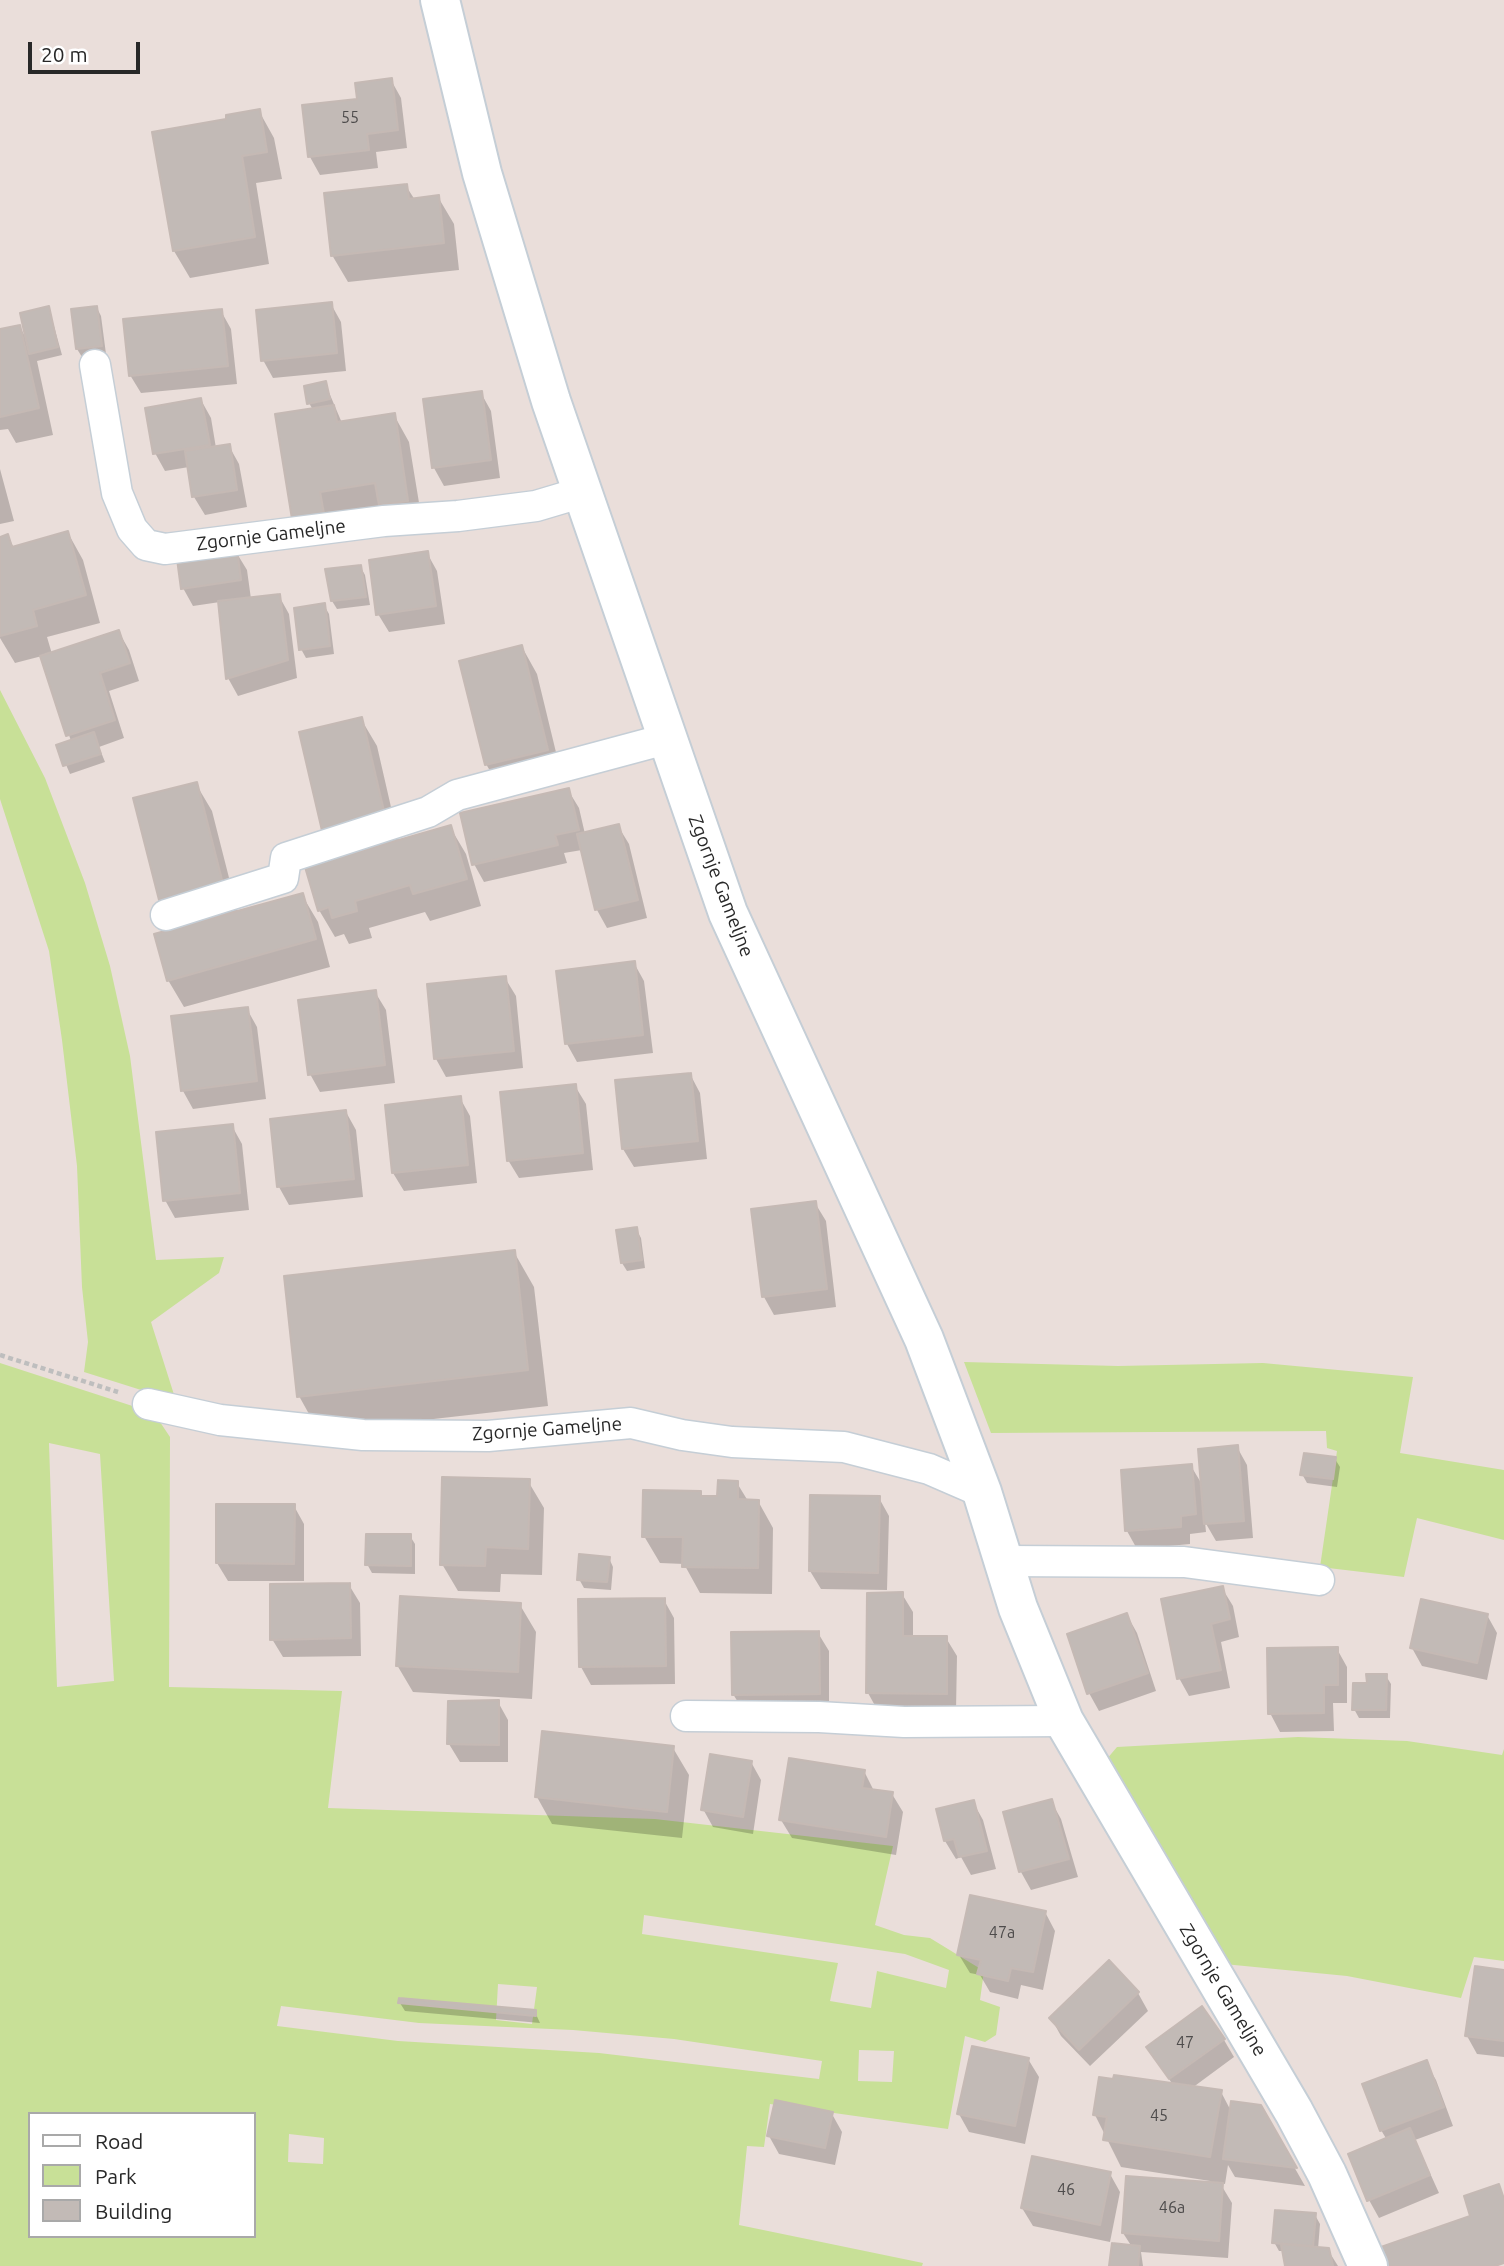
<!DOCTYPE html>
<html>
<head>
<meta charset="utf-8">
<style>
	body { margin:0 }
	#map { position:relative; width:1504px; height:2266px; overflow:hidden; background:#eadeda; font-family:Ubuntu,sans-serif }
	canvas { display:block }
	.legend { position:absolute; left:28px; top:2112px; width:228px; height:126px; box-sizing:border-box; background:#fff; border:2px solid #a9a9a9; margin:0; padding:9px 12px; list-style:none; font-size:21px; color:#282828 }
	.legend li { display:flex; align-items:center; gap:14px; height:35px }
	.legend b { width:35px; border:2px solid #a9a9a9 }
	.scale { position:absolute; left:28px; top:42px; width:112px; height:32px; box-sizing:border-box; border:4px solid #282828; border-top:0; padding-left:9px; font-size:21px; line-height:24px; white-space:nowrap; color:#282828; -webkit-text-stroke:5px #fff; paint-order:stroke }
</style>
</head>
<body>
<div id="map">
<canvas width="1504" height="2266"></canvas>
<ul class="legend">
<li><b style="height:9px;background:#fff"></b>Road</li>
<li><b style="height:19px;background:#c8e097"></b>Park</li>
<li><b style="height:19px;background:#c2bab6"></b>Building</li>
</ul>
<div class="scale">20 m</div>
</div>
<script>
const ctx = document.querySelector('canvas').getContext('2d');
ctx.lineJoin = 'round';
function fillPath(path, color) { ctx.fillStyle = color; ctx.fill(path, 'evenodd'); }
const poly = rows => new Path2D(rows.map(r => 'M' + r).join(''));
function trace(path, color, width, dash) { ctx.strokeStyle = color; ctx.lineWidth = width; ctx.lineCap = dash ? 'butt' : 'round'; ctx.setLineDash(dash || []); ctx.stroke(path); }
function drawText(font, color, halo, rows, align = 'center') {
  ctx.font = font + ' Ubuntu,sans-serif'; ctx.lineWidth = 6; ctx.setLineDash([]); ctx.textBaseline = 'middle'; ctx.strokeStyle = halo; ctx.fillStyle = color; for (const [text, x, y, turn = 0] of rows) {
    ctx.save(); ctx.translate(x, y); ctx.rotate((+turn || 0) * Math.PI / 180); ctx.textAlign = isNaN(turn) ? turn : align; if (halo) ctx.strokeText(text, 0, 0); ctx.fillText(text, 0, 0); ctx.restore();
  }
}
fillPath(poly([
	[0,690,45,778,85,883,110,966,130,1056,156,1260,224,1257,219,1273,151,1322,176,1401,84,1372,88,1342,82,1287,77,1166,62,1040,49,951,0,799],
	[964,1362,1118,1366,1263,1363,1413,1377,1400,1453,1504,1470,1504,1540,1417,1518,1404,1577,1320,1567,1337,1451,1327,1448,1326,1431,991,1433],
	[0,1363,154,1413,170,1437,169,1687,342,1691,328,1808,655,1819,893,1846,875,1925,904,1935,930,1938,984,1971,980,2000,1000,2007,996,2035,985,2042,965,2036,948,2129,770,2104,764,2147,747,2146,739,2225,923,2263,922,2266,0,2266],
	[49,1443,100,1454,114,1681,57,1687],
	[644,1915,905,1954,949,1970,946,1988,877,1971,871,2008,830,2001,838,1963,642,1934],
	[498,1984,537,1987,532,2024,496,2020],
	[281,2006,419,2023,573,2030,674,2039,822,2061,819,2079,599,2053,398,2041,277,2026],
	[859,2050,894,2051,892,2082,858,2081],
	[30,2114,254,2114,254,2236,30,2236],
	[289,2134,324,2138,323,2164,288,2162],
	[1298,1737,1407,1741,1502,1755,1504,1749,1504,1961,1474,1957,1461,1998,1347,1976,1224,1964,1174,1868,1106,1760,1117,1747]
]), '#c8e097');
fillPath(poly([
	[391,80,401,98,407,148,376,152,378,168,320,175,310,157,304,107,359,100],
	[259,111,274,138,282,179,256,183,269,264,190,278,174,251,154,133,228,120],
	[406,186,415,200,438,197,454,224,459,270,348,282,332,255],
	[331,304,341,322,346,371,273,378,263,360],
	[49,308,62,355,37,361,53,435,16,443,8,429,0,430,0,331,20,327,27,340],
	[97,308,101,316,106,354,82,357,77,349],
	[221,311,231,329,237,384,141,393,130,375],
	[325,383,342,423,394,415,409,442,423,527,309,546,293,519,313,410,309,403],
	[481,393,491,411,500,478,444,486,434,468,425,401],
	[201,400,211,418,216,448,229,446,239,464,247,507,205,515,194,497,189,467,165,471,155,453],
	[0,469,14,521,0,524],
	[68,533,83,560,100,623,47,637,52,654,119,632,129,650,139,681,109,691,124,738,99,747,105,762,70,774,58,746,71,741,42,656,15,663,0,638,0,538,8,536,14,548],
	[236,552,247,570,251,599,279,596,289,614,297,678,238,696,228,678,220,602,193,606,183,588],
	[427,553,437,571,445,624,389,632,378,614],
	[360,566,365,575,370,605,337,609,332,601],
	[324,605,329,614,334,654,306,658,301,649],
	[522,647,537,674,562,777,502,791,486,764],
	[361,719,377,746,399,842,450,827,466,854,481,906,430,921,425,912,369,928,372,938,349,944,344,934,335,937,319,910,339,859,325,834],
	[196,784,212,811,238,913,302,895,318,922,330,967,184,1007,168,980,178,929,161,899],
	[568,790,579,808,585,834,618,826,629,844,647,918,607,928,597,910,582,850,564,853,567,863,484,882,474,864],
	[634,963,644,981,653,1053,577,1062,567,1044],
	[505,978,516,996,523,1068,446,1077,436,1059],
	[375,992,386,1010,395,1083,320,1092,310,1074],
	[247,1009,257,1027,266,1099,193,1109,183,1091],
	[690,1074,700,1093,707,1159,634,1167,623,1149],
	[575,1086,586,1104,593,1170,519,1178,508,1160],
	[460,1098,470,1116,477,1183,404,1191,393,1173],
	[346,1112,356,1130,363,1197,289,1205,279,1187],
	[232,1126,242,1144,249,1210,175,1218,165,1200],
	[815,1203,826,1221,836,1307,774,1315,764,1297],
	[636,1229,641,1238,645,1268,627,1271,622,1263],
	[514,1252,534,1287,548,1406,319,1432,299,1396],
	[1237,1447,1247,1465,1253,1538,1216,1541,1205,1522,1206,1532,1190,1534,1190,1544,1137,1549,1127,1531,1191,1466,1203,1486],
	[1335,1459,1340,1467,1337,1487,1307,1483,1302,1474],
	[528,1481,544,1508,542,1575,501,1574,500,1592,458,1591,442,1564],
	[737,1483,748,1501,758,1501,773,1528,772,1594,700,1593,684,1564,660,1563,644,1536,700,1492,703,1498,719,1498],
	[879,1498,889,1516,887,1590,821,1589,810,1571],
	[294,1506,304,1524,304,1581,228,1581,217,1563],
	[410,1536,415,1544,415,1574,372,1573,367,1564],
	[609,1558,613,1567,611,1590,584,1588,579,1579],
	[349,1585,360,1603,361,1656,283,1657,272,1639],
	[1222,1588,1233,1606,1239,1637,1221,1642,1230,1688,1189,1696,1179,1678],
	[902,1594,913,1612,913,1638,946,1638,957,1656,956,1711,878,1711,868,1693],
	[664,1600,674,1618,675,1684,591,1685,581,1667],
	[520,1605,536,1632,532,1699,413,1692,397,1665],
	[1127,1615,1137,1633,1156,1691,1099,1711,1089,1693],
	[1487,1615,1497,1633,1487,1680,1422,1666,1412,1648],
	[818,1633,829,1651,829,1711,744,1712,733,1694],
	[1337,1649,1347,1667,1347,1703,1333,1703,1334,1731,1280,1732,1270,1713],
	[1386,1676,1391,1684,1390,1718,1359,1718,1354,1709],
	[498,1702,508,1720,508,1762,460,1762,449,1744],
	[673,1748,689,1775,682,1838,552,1824,537,1797],
	[751,1762,761,1780,753,1834,713,1827,703,1809],
	[864,1771,874,1791,892,1794,903,1812,896,1855,792,1838,781,1820],
	[1051,1801,1061,1819,1078,1877,1031,1890,1021,1872,1005,1814],
	[973,1802,983,1820,996,1869,971,1875,961,1857,956,1859,945,1841],
	[1045,1912,1055,1931,1043,1990,1021,1985,1018,1999,990,1992,980,1975,970,1973,959,1955],
	[1504,1972,1504,2057,1477,2054,1467,2036],
	[1138,1993,1148,2011,1090,2066,1061,2036,1051,2018],
	[400,2003,535,2012,540,2023,405,2011],
	[1224,2040,1234,2057,1192,2088,1221,2092,1231,2111,1260,2107,1305,2186,1235,2177,1228,2165,1225,2184,1220,2183,1232,2203,1228,2258,1141,2252,1143,2266,1111,2266,1132,2247,1123,2233,1210,2181,1121,2167,1095,2115,1173,2085,1148,2047],
	[1028,2059,1039,2077,1025,2144,969,2132,959,2114],
	[1426,2063,1436,2080,1453,2126,1415,2140,1439,2193,1379,2218,1369,2200,1387,2140,1381,2130],
	[832,2114,842,2132,835,2165,779,2154,769,2136],
	[1110,2174,1120,2192,1110,2242,1033,2226,1022,2208],
	[1315,2215,1320,2224,1318,2249,1328,2250,1338,2266,1287,2266,1284,2251,1279,2251,1274,2242]
]), '#0003');
const building = poly([
	[392,78,398,130,367,134,369,150,308,157,302,105,357,99,355,83,392,78],
	[260,109,267,152,242,156,255,237,173,251,152,132,226,119,226,115,260,109],
	[407,184,409,199,439,195,444,243,331,256,324,193,407,184],
	[332,302,337,353,261,361,256,310,332,302],
	[49,306,58,347,29,354,20,313,49,306],
	[97,306,102,346,76,349,71,309,97,306],
	[222,309,228,366,129,376,123,319,222,309],
	[20,325,39,408,0,417,0,329,20,325],
	[326,381,330,399,307,404,304,386,326,381],
	[482,391,491,460,432,468,423,399,482,391],
	[201,398,210,445,153,454,145,408,201,398],
	[334,405,337,422,395,413,408,501,379,505,375,483,320,492,324,514,292,519,275,414,334,405],
	[230,444,237,490,192,497,185,451,230,444],
	[68,531,86,595,33,610,37,626,0,636,0,537,8,534,12,547,68,531],
	[237,550,241,580,181,589,177,559,237,550],
	[428,551,436,606,376,615,369,560,428,551],
	[361,565,366,597,331,601,325,569,361,565],
	[280,594,288,660,226,679,218,601,280,594],
	[325,603,330,646,299,650,294,608,325,603],
	[119,630,130,663,100,673,115,720,66,736,40,656,119,630],
	[522,645,548,750,485,765,459,661,522,645],
	[362,717,386,820,323,835,299,732,362,717],
	[94,732,101,754,63,766,56,745,94,732],
	[197,782,223,884,159,900,133,798,197,782],
	[569,788,579,830,555,835,558,845,472,865,460,813,569,788],
	[619,824,638,900,595,910,577,834,619,824],
	[451,825,467,879,413,894,410,885,355,901,357,911,332,918,329,907,318,911,305,867,451,825],
	[303,893,316,939,167,981,154,934,303,893],
	[635,961,643,1035,565,1044,556,971,635,961],
	[506,976,514,1051,434,1059,427,984,506,976],
	[376,990,385,1065,308,1075,298,1000,376,990],
	[248,1007,257,1081,181,1091,171,1016,248,1007],
	[691,1073,698,1141,622,1149,615,1080,691,1073],
	[576,1084,583,1153,507,1161,500,1092,576,1084],
	[461,1096,468,1165,392,1173,385,1105,461,1096],
	[346,1110,354,1179,277,1187,270,1119,346,1110],
	[233,1124,240,1193,163,1201,156,1132,233,1124],
	[816,1201,827,1289,762,1297,751,1209,816,1201],
	[637,1227,642,1260,621,1263,616,1230,637,1227],
	[515,1250,528,1370,297,1397,284,1276,515,1250],
	[1238,1445,1244,1521,1204,1524,1198,1449,1238,1445],
	[1304,1453,1336,1457,1333,1479,1300,1475,1304,1453],
	[1192,1464,1196,1514,1181,1516,1181,1527,1125,1531,1121,1470,1192,1464],
	[442,1477,530,1479,528,1549,486,1547,485,1566,440,1565,442,1477],
	[718,1480,738,1481,738,1499,759,1500,758,1568,682,1567,683,1537,642,1537,643,1490,701,1491,701,1496,717,1496,718,1480],
	[810,1495,880,1496,878,1573,809,1571,810,1495],
	[216,1504,295,1504,294,1564,216,1563,216,1504],
	[366,1534,411,1534,411,1566,365,1565,366,1534],
	[579,1554,610,1557,607,1582,577,1580,579,1554],
	[350,1583,351,1638,270,1640,270,1584,350,1583],
	[1223,1586,1230,1619,1211,1624,1221,1670,1177,1679,1161,1599,1223,1586],
	[903,1592,903,1636,947,1636,947,1694,866,1693,867,1593,903,1592],
	[400,1596,521,1603,518,1672,396,1666,400,1596],
	[665,1598,666,1666,579,1667,578,1599,665,1598],
	[1421,1599,1488,1614,1477,1663,1410,1648,1421,1599],
	[1127,1613,1148,1673,1087,1694,1067,1634,1127,1613],
	[819,1631,820,1694,732,1695,731,1632,819,1631],
	[1338,1647,1338,1685,1324,1685,1324,1713,1268,1714,1267,1648,1338,1647],
	[1366,1674,1387,1674,1386,1710,1352,1710,1353,1683,1367,1683,1366,1674],
	[499,1700,499,1745,447,1744,448,1701,499,1700],
	[542,1731,674,1746,667,1812,535,1797,542,1731],
	[710,1754,752,1761,743,1817,701,1810,710,1754],
	[789,1758,865,1770,862,1788,893,1792,886,1837,779,1820,789,1758],
	[1052,1799,1069,1859,1019,1872,1003,1812,1052,1799],
	[974,1800,987,1851,959,1857,954,1839,944,1841,936,1809,974,1800],
	[970,1895,1046,1911,1033,1972,1011,1968,1008,1981,977,1974,981,1960,957,1955,970,1895],
	[1109,1960,1139,1992,1079,2050,1049,2018,1109,1960],
	[1475,1966,1504,1970,1504,2041,1465,2036,1475,1966],
	[399,1998,536,2010,536,2016,398,2003,399,1998],
	[1202,2006,1225,2039,1169,2079,1146,2047,1202,2006],
	[972,2046,1029,2058,1015,2126,957,2114,972,2046],
	[1427,2060,1444,2107,1380,2131,1362,2084,1427,2060],
	[1114,2075,1222,2090,1210,2157,1103,2140,1107,2117,1093,2115,1099,2077,1113,2079,1114,2075],
	[775,2100,833,2112,825,2148,767,2136,775,2100],
	[1231,2101,1261,2105,1297,2168,1223,2159,1231,2101],
	[1410,2128,1430,2175,1367,2201,1348,2154,1410,2128],
	[1032,2156,1111,2172,1100,2225,1021,2208,1032,2156],
	[1126,2176,1223,2183,1219,2241,1122,2233,1126,2176],
	[1499,2184,1504,2199,1504,2263,1495,2266,1388,2266,1381,2247,1470,2216,1464,2196,1499,2184],
	[1275,2210,1316,2213,1313,2246,1272,2243,1275,2210],
	[1112,2243,1140,2246,1138,2266,1109,2266,1112,2243],
	[1281,2244,1329,2248,1333,2266,1285,2266,1281,2244]
]);
fillPath(building, '#c2bab6');
trace(building, '#c5b9b4', 2);
const street = poly([
	[95,365,117,493,132,529,146,545,165,549,384,521,458,516,536,506,583,492],
	[166,915,283,878,286,858,428,812,457,795,666,739],
	[148,1404,220,1420,363,1435,488,1436,631,1423,682,1435,732,1442,844,1447,929,1469,982,1492],
	[1003,1561,1184,1562,1319,1580],
	[686,1716,819,1717,904,1722,1064,1721]
]);
const secondary = poly([
	[440,0,482,173,551,401,728,913,924,1339,982,1492,1018,1608,1064,1721,1294,2112,1327,2174,1368,2266]
]);
trace(street, '#c5ced6', 33);
trace(secondary, '#c5ced6', 42);
trace(poly([
	[0,1355,118,1392]
]), '#bebebe', 4.5, [5, 3.5]);
trace(street, '#fff', 30);
trace(secondary, '#fff', 38);
drawText('16px', '#4e4c4c', null, [
	["55",350,118],
	["47a",1002,1933],
	["47",1185,2043],
	["45",1159,2116],
	["46",1066,2190],
	["46a",1172,2208]
]);
drawText('19px', '#282828', '#fff', [
	["Zgornje Gameljne",271,535,-7],
	["Zgornje Gameljne",721,886,69],
	["Zgornje Gameljne",547,1429,-4],
	["Zgornje Gameljne",1223,1990,59]
]);
</script>
</body>
</html>
